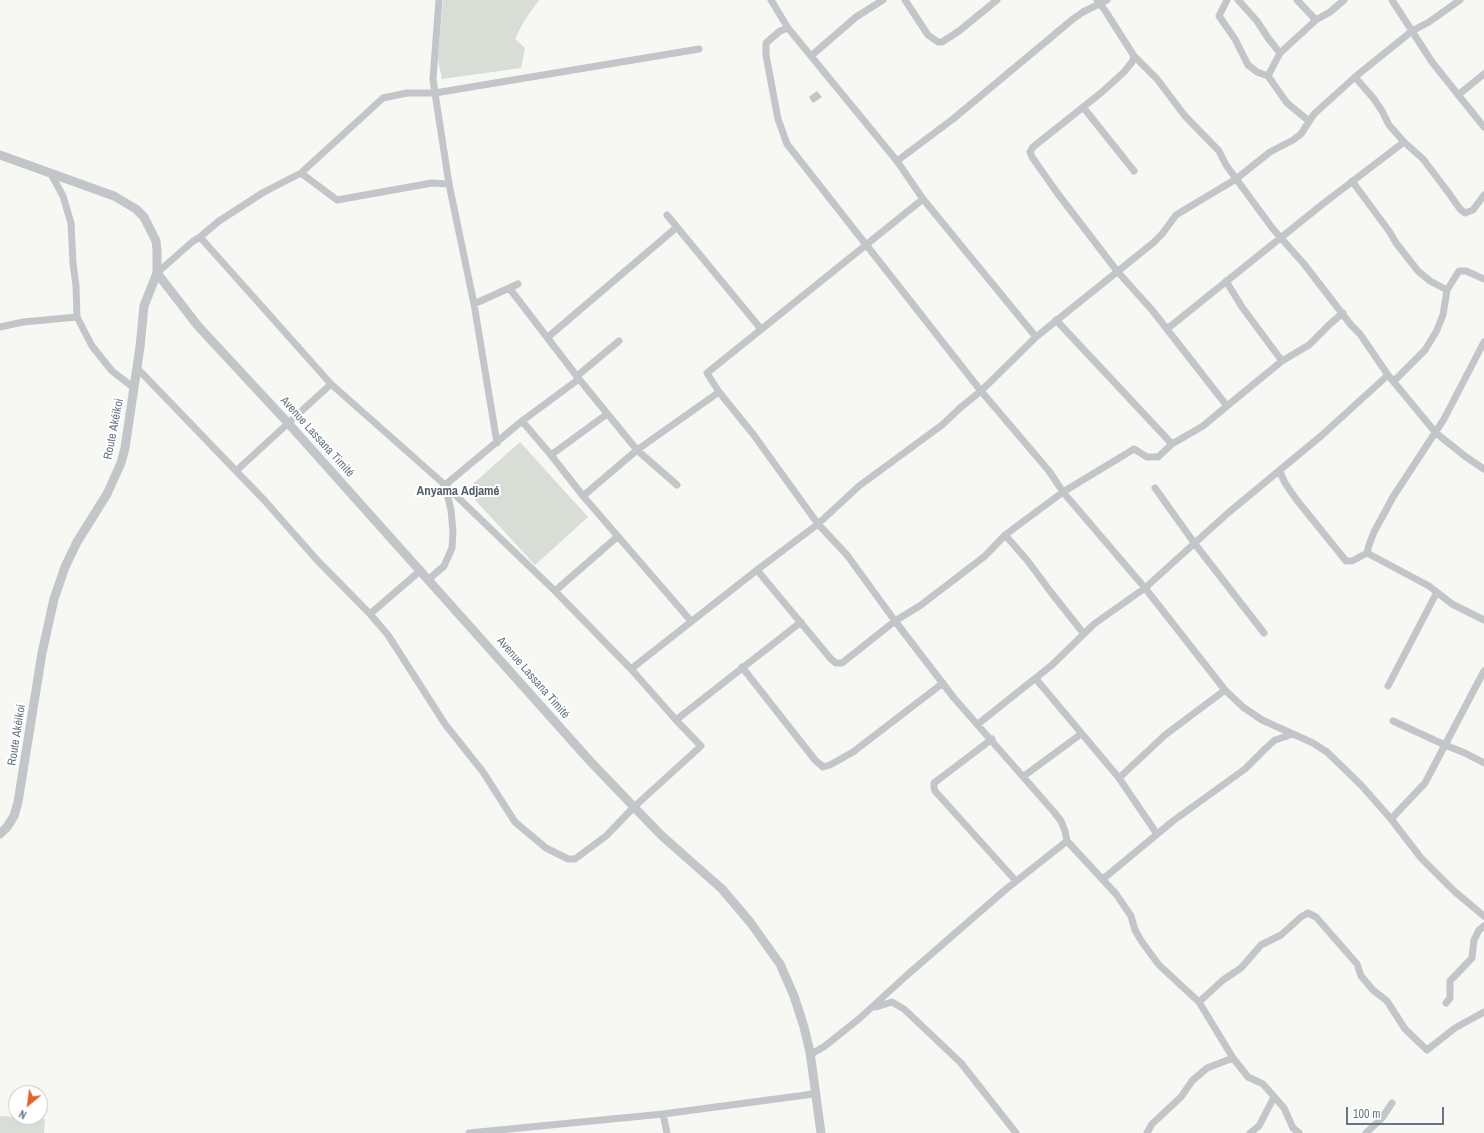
<!DOCTYPE html>
<html>
<head>
<meta charset="utf-8">
<style>
	body { margin:0 }
	#map { position:relative; width:1484px; height:1133px; overflow:hidden; background:#f7f7f4; font-family:"Archivo Narrow",sans-serif }
	canvas { display:block }
	.north { position:absolute; left:8px; top:1085px; width:40px; height:40px; box-sizing:border-box; background:#fff; border:1px solid #c2c8ce; border-radius:50%; rotate:209deg; font-size:11px; font-weight:700; line-height:16px; text-align:center; color:#677584 }
	.north::after { content:''; display:block; margin:auto; width:14px; height:18px; background:#dd632e; clip-path:polygon(50% 0,100% 100%,50% 72%,0 100%) }
	.scale { position:absolute; left:1346px; top:1107px; width:98px; height:18px; box-sizing:border-box; border:2px solid #677584; border-top:0; padding-left:5px; font-size:12px; line-height:14px; white-space:nowrap; color:#677584; -webkit-text-stroke:3px #fff; paint-order:stroke }
</style>
</head>
<body>
<div id="map">
<canvas width="1484" height="1133"></canvas>
<div class="north">N</div>
<div class="scale">100 m</div>
</div>
<script>
const ctx = document.querySelector('canvas').getContext('2d');
ctx.lineJoin = 'round';
function fillPath(path, color) { ctx.fillStyle = color; ctx.fill(path, 'evenodd'); }
const poly = rows => new Path2D(rows.map(r => 'M' + r).join(''));
function trace(path, color, width, dash) { ctx.strokeStyle = color; ctx.lineWidth = width; ctx.lineCap = dash ? 'butt' : 'round'; ctx.setLineDash(dash || []); ctx.stroke(path); }
function drawText(font, color, halo, rows, align = 'center') {
  ctx.font = font + ' "Archivo Narrow",sans-serif'; ctx.lineWidth = 4; ctx.setLineDash([]); ctx.textBaseline = 'middle'; ctx.strokeStyle = halo; ctx.fillStyle = color; for (const [text, x, y, turn = 0] of rows) {
    ctx.save(); ctx.translate(x, y); ctx.rotate((+turn || 0) * Math.PI / 180); ctx.textAlign = isNaN(turn) ? turn : align; if (halo) ctx.strokeText(text, 0, 0); ctx.fillText(text, 0, 0); ctx.restore();
  }
}
fillPath(poly([
	[443,0,539,0,524,21,515,39,525,48,521,68,442,79,438,60],
	[520,442,588,517,535,565,466,490],
	[0,1116,45,1119,44,1133,0,1133]
]), '#d8ded5');
fillPath(poly([
	[817,91,822,97,813,103,809,97]
]), '#bcc6cb');
trace(poly([
	[439,0,433,79,435,93,449,184,474,304,497,443],
	[771,0,788,28,897,161,923,199,1036,337],
	[905,0,928,35,938,42,942,42,959,31,997,0],
	[1097,0,1106,12,1134,56,1157,79,1185,116,1219,151,1226,165,1273,229,1304,264,1351,325,1360,334,1388,375,1436,433,1466,457,1484,469],
	[1227,0,1219,16,1235,39,1248,65,1257,72,1268,76,1287,103,1309,121],
	[1238,0,1257,21,1268,38,1280,53],
	[1297,0,1316,20],
	[1392,0,1432,62,1484,127],
	[788,28,780,31,766,43,766,55,778,119,787,144,981,391,1049,471,1063,492,1145,588,1225,690,1243,707,1262,720,1313,743,1327,752,1361,785,1391,819,1425,783,1484,671],
	[811,56,856,17,883,0],
	[1268,76,1280,53,1316,20,1330,12,1344,0],
	[1355,77,1374,99,1382,111,1389,125,1404,142],
	[1458,95,1484,74],
	[1083,107,1134,171],
	[897,161,953,119,1073,19,1083,12,1107,0],
	[301,173,337,200,432,183,449,184],
	[51,174,63,196,71,223,73,263,76,286,77,317,92,346,112,371,134,388],
	[1352,181,1389,231,1396,243,1418,271,1430,281,1447,290],
	[923,199,707,373,719,392,753,434,818,524,847,555,895,621,954,698,1054,812,1061,821,1065,831,1067,841,1116,894,1131,916,1135,930,1142,942,1159,965,1199,1002,1233,1058,1248,1077,1263,1084,1284,1108,1293,1128,1299,1133],
	[667,215,761,329],
	[200,237,219,221,264,192,301,173,383,98,407,93,435,93,699,49],
	[1226,281,1242,307,1282,361],
	[510,289,579,379,637,450,677,485],
	[474,304,518,284],
	[1056,320,1172,444],
	[0,327,23,322,77,317],
	[1167,329,1324,203,1404,142,1423,159,1448,192,1460,209,1465,213,1473,210,1484,195],
	[548,337,677,227],
	[137,368,265,501,317,560,370,614,388,635,445,724,483,772,515,822,546,848,568,859,575,859,579,856,606,836,634,807,701,746,676,720,631,669,555,591,445,485,331,384,200,237,192,242,157,273],
	[577,376,619,341],
	[1394,381,1425,350,1436,332,1443,315,1447,290,1459,271,1466,271,1484,279],
	[1227,406,1282,361,1309,345,1331,323,1343,313],
	[522,421,551,455,583,496,691,621],
	[551,455,607,414],
	[236,471,331,384],
	[1280,472,1285,483,1296,499,1346,561,1352,561,1367,553],
	[1155,488,1195,544,1264,633],
	[583,496,637,450,719,392],
	[1005,535,1027,560,1050,591,1084,634],
	[1367,553,1369,545,1374,532,1393,497,1444,419,1484,342],
	[1367,553,1429,586,1452,604,1484,620],
	[757,570,831,659,836,663,842,663,895,621,921,605,985,556,1005,535,1063,492,1134,449,1147,457,1158,457,1172,444,1203,426,1227,406,1152,310,1117,271,1058,194,1032,157,1030,152,1033,147,1102,92,1124,72,1132,62,1134,56],
	[429,579,444,566,452,548,453,532,451,510,445,485,522,421,579,379],
	[555,591,617,537],
	[370,614,421,570],
	[742,667,815,760,823,767,830,765,853,752,943,683],
	[631,669,757,570,818,524,859,486,942,425,960,408,981,391,1036,337,1153,243,1162,234,1176,215,1236,179,1270,152,1293,140,1301,134,1314,114,1355,77,1412,31,1429,22,1460,0],
	[1036,679,1119,778,1157,834],
	[1388,686,1437,592],
	[676,720,801,622],
	[1393,721,1445,745,1465,753,1484,763],
	[978,724,1052,665,1094,624,1145,588,1228,513,1321,436,1388,375],
	[992,739,934,783,934,787,935,791,1016,881],
	[1024,776,1081,734],
	[1119,778,1165,735,1225,690],
	[1391,819,1421,858,1454,891,1484,916],
	[1103,879,1173,821,1245,769,1266,748,1275,740,1293,734],
	[1199,1002,1223,980,1241,968,1261,945,1281,935,1301,917,1308,913,1316,917,1357,964,1361,976,1373,990,1387,1001,1405,1029,1427,1050,1455,1028,1484,1012],
	[1446,1003,1450,998,1450,981,1472,958,1474,940,1479,930,1484,926],
	[876,1007,892,1002,904,1009,961,1063,1016,1133],
	[810,1055,825,1046,860,1018,906,976,1005,890,1067,841],
	[663,1114,667,1133],
	[469,1133,663,1114,806,1095,816,1093],
	[1147,1133,1152,1124,1181,1097,1192,1081,1207,1068,1233,1058],
	[1250,1133,1259,1126,1274,1097],
	[1366,1133,1382,1118,1392,1103]
]), '#c2c6c9', 7);
trace(poly([
	[0,155,114,196,136,209,144,217,156,241,157,250,157,273,144,306,140,347,125,448,121,463,107,494,77,542,65,567,54,599,42,653,18,802,14,816,7,827,0,834],
	[157,273,198,326,288,423,590,761,634,807,661,835,722,889,750,922,780,964,794,996,804,1027,810,1052,821,1133]
]), '#c2c6c9', 9);
drawText('12px', '#677584', '#fff', [
	["Route Akéikoi",114,429,-79],
	["Avenue Lassana Timité",317,437,48],
	["Avenue Lassana Timité",533,678,49],
	["Route Akéikoi",17,735,-81]
]);
drawText('bold 13px', '#555f69', '#fff', [
	["Anyama Adjamé",458,492]
]);
</script>
</body>
</html>
